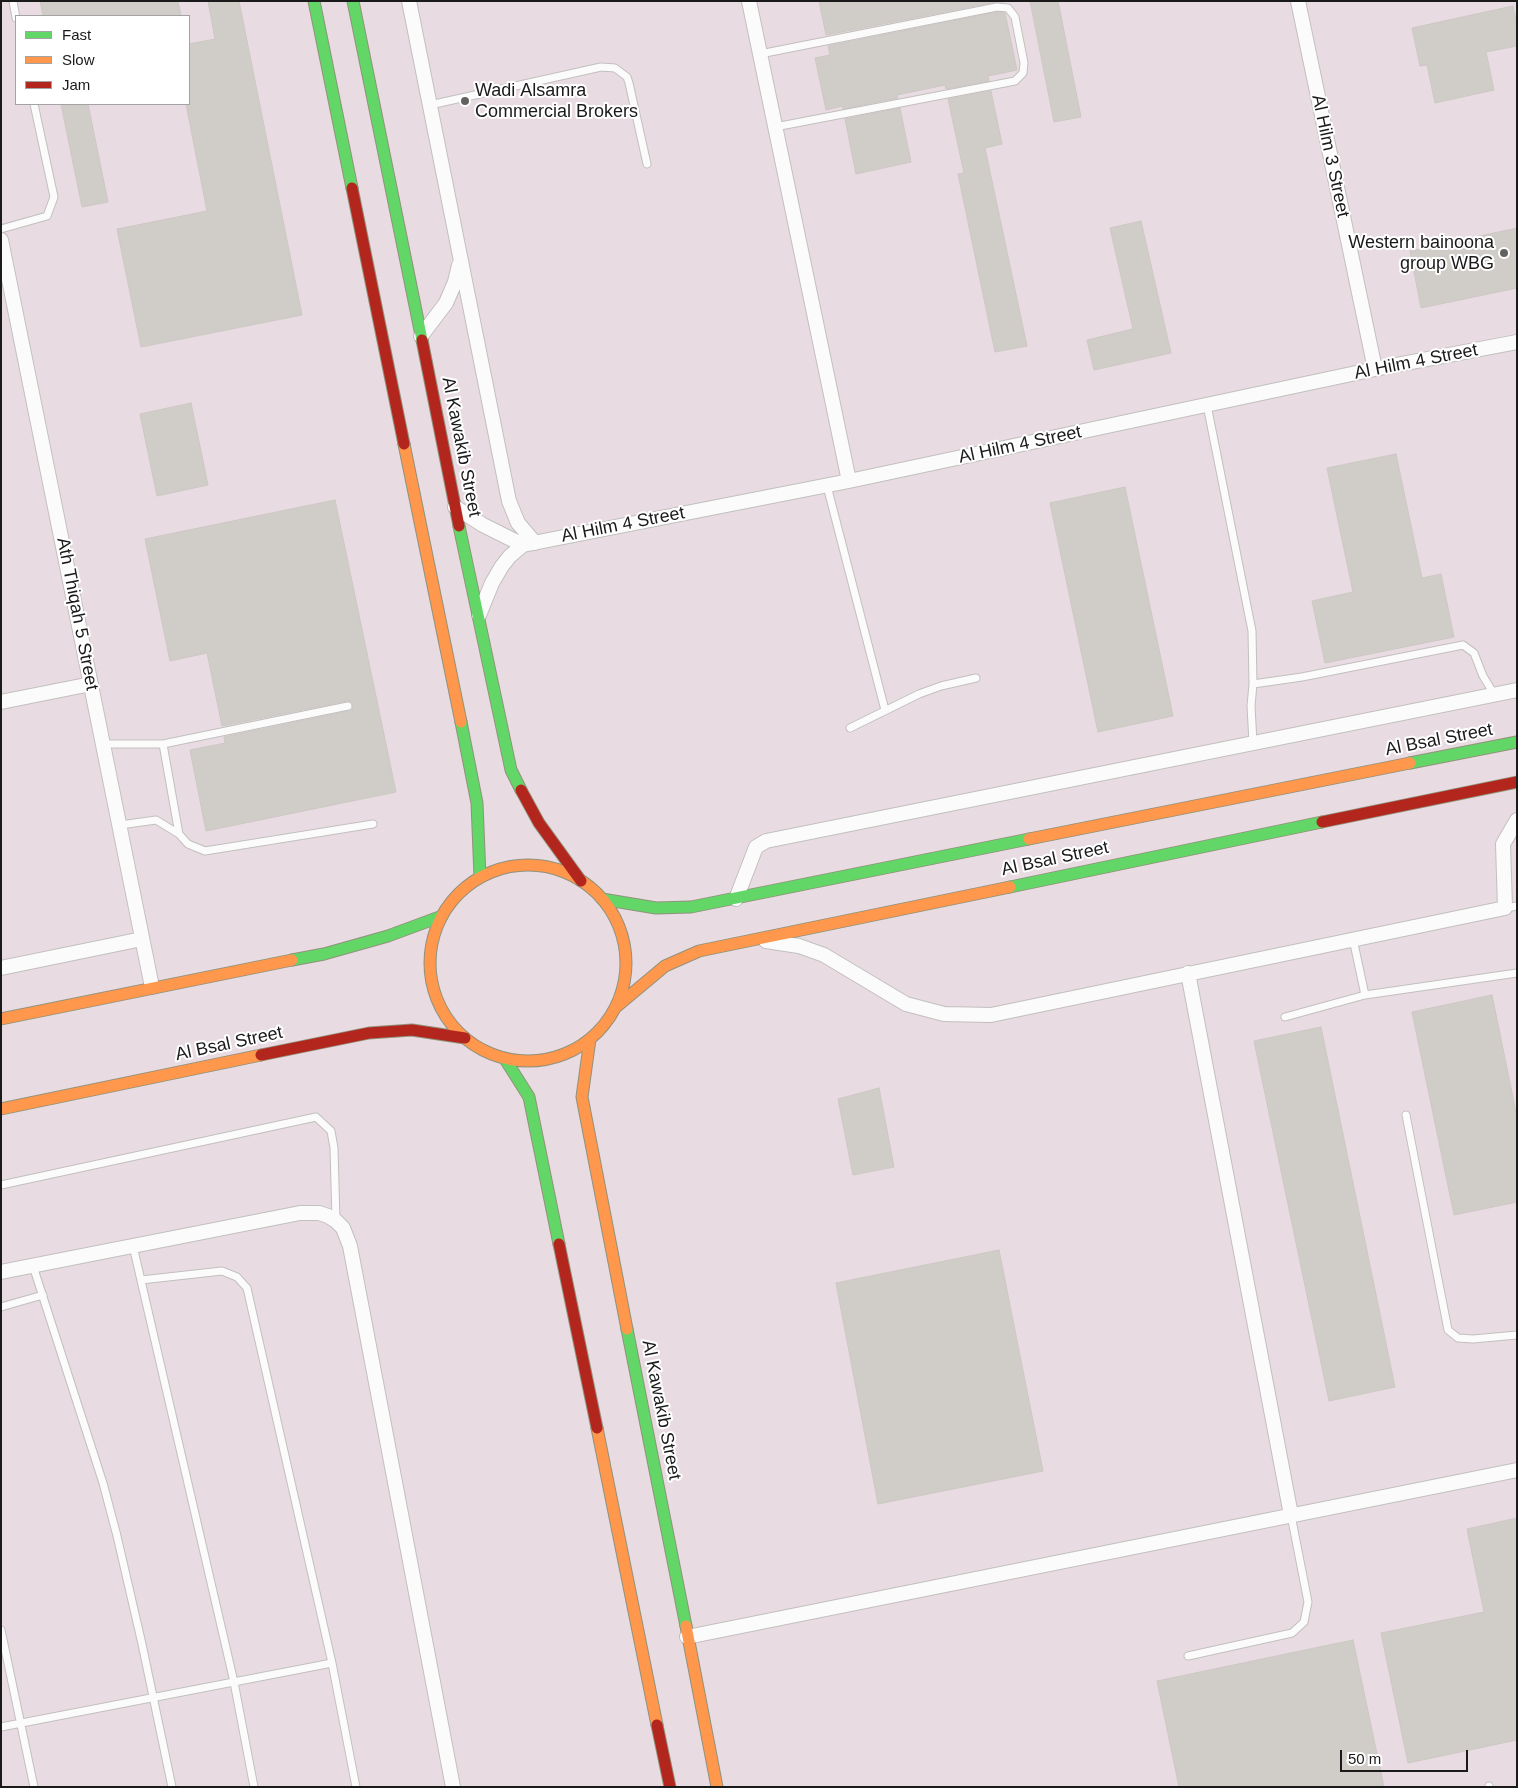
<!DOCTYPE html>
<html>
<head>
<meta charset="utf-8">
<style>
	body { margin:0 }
	#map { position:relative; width:1518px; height:1788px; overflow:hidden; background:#eae7e2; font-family:Helvetica,sans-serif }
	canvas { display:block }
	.frame { position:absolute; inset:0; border:2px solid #1a1a1a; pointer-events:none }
	.legend { position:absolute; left:15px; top:15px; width:175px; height:90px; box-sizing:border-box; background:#fff; border:1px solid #a3a3a3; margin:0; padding:6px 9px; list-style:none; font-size:15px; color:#1a1a1a }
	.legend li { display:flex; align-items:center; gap:10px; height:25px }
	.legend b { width:25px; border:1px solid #a3a3a3 }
	.scale { position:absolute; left:1340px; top:1750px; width:128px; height:22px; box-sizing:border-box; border:2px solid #1a1a1a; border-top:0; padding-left:6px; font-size:15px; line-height:18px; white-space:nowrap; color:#1a1a1a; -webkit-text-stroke:4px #fff; paint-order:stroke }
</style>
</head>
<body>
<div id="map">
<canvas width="1518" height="1788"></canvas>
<div class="frame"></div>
<ul class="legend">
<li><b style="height:6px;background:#63d668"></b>Fast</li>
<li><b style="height:6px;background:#ff974d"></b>Slow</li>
<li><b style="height:6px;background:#b3261e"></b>Jam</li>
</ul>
<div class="scale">50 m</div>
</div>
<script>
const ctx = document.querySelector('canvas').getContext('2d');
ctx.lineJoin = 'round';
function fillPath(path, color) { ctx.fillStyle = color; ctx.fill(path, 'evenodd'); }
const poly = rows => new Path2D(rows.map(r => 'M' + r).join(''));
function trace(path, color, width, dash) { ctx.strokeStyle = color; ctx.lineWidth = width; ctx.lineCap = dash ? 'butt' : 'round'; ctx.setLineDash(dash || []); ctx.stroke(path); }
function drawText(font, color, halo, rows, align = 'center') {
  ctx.font = font + ' Helvetica,sans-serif'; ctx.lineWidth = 4; ctx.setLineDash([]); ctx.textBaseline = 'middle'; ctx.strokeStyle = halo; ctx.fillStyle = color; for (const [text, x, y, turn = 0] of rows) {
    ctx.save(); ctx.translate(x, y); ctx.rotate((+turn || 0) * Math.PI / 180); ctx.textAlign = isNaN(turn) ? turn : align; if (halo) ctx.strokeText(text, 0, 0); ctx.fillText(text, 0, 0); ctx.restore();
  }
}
fillPath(poly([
	[1,1,1517,1,1517,1787,1,1787],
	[16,16,189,16,189,104,16,104]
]), '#e8dbe2');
const building = poly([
	[40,1,178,1,181,16,43,16,40,1],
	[208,1,239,1,302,315,141,347,117,229,207,211,186,104,189,104,189,44,215,39,208,1],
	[819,1,1003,1,1003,2,996,2,826,35,819,1],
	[1030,1,1058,1,1081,117,1054,122,1030,1],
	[1513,6,1517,24,1517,46,1486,52,1494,90,1435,103,1427,65,1420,66,1412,28,1513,6],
	[997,12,1005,13,1017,70,988,76,989,81,946,89,945,85,897,95,898,98,843,109,842,106,826,110,815,58,830,55,828,46,997,12],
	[991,91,1002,144,985,148,1027,346,995,352,958,174,964,173,948,99,991,91],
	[61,104,88,104,108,202,82,207,61,104],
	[900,108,911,162,856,174,845,119,900,108],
	[1141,221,1171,353,1094,370,1087,340,1133,329,1110,228,1141,221],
	[1517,228,1517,288,1421,308,1410,251,1517,228],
	[191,403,208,485,157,496,140,414,191,403],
	[1396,454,1422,578,1441,574,1454,637,1325,663,1312,601,1353,592,1327,468,1396,454],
	[1125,487,1173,716,1098,732,1050,503,1125,487],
	[335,500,396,792,206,831,190,750,225,743,224,737,349,711,352,710,353,705,352,702,347,701,222,726,207,653,170,661,145,539,335,500],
	[1492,995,1517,1117,1517,1202,1454,1215,1412,1012,1492,995],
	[1321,1027,1395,1387,1329,1401,1254,1041,1321,1027],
	[879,1088,894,1167,853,1175,838,1099,879,1088],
	[999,1250,1043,1471,878,1504,836,1283,999,1250],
	[1517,1518,1517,1740,1408,1763,1381,1633,1484,1612,1467,1529,1517,1518],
	[1353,1640,1384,1787,1179,1787,1157,1681,1353,1640]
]);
fillPath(building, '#d0cdc9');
trace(building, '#cdc8c4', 1);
const lane = poly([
	[13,1,16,18],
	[760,54,997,7,1008,8,1015,17,1024,63,1023,73,1015,81,775,127],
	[430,105,601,67,615,68,627,77,629,83,647,164],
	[1,229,47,216,54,197,34,104],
	[1207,405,1252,631,1253,684,1251,706,1253,743],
	[827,486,885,710],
	[1253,684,1302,677,1463,645,1474,653,1483,676,1494,694],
	[850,728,919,694,941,686,976,678],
	[103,744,163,744,348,706],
	[163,744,179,834],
	[120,825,156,820,179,834,188,844,205,851,373,824],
	[1505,908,1517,906],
	[1353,939,1365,995],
	[1285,1017,1365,995,1517,973],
	[1406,1115,1448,1330,1458,1338,1473,1339,1517,1335],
	[1,1185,316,1117,331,1131,334,1148,336,1221],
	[133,1246,234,1682,254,1787],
	[33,1266,103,1483,117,1536,142,1644,172,1787],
	[141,1280,222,1271,237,1277,247,1288,332,1663,356,1787],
	[1,1307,43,1295],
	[1,1630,34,1787],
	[1188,1656,1292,1633,1304,1622,1308,1602,1291,1515],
	[1,1727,332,1663],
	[1489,1786,1489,1787]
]);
const street = poly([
	[409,1,509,501,518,523,535,543],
	[749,1,849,481],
	[1298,1,1375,369],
	[1,240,152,987],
	[421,336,446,303,455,282,459,265],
	[455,507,483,525,523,545],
	[479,615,492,583,502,566,510,556,523,545,849,481,1375,369,1517,342],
	[1,702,91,684],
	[736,899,756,847,766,841,1517,690],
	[766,941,799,946,824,955,906,1004,944,1014,991,1015,1505,908,1503,844,1517,820],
	[1,968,142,939],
	[1188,973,1291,1515],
	[1,1272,300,1213,319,1213,328,1216,336,1221,343,1228,350,1246,453,1787],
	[687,1637,1517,1470]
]);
const fast = poly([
	[314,1,352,188],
	[353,1,422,340],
	[459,526,511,770,521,790],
	[461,722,477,803,480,877],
	[1410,763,1517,742],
	[1010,887,1322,822],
	[602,899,656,908,691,907,1029,839],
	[292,960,324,954,388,936,442,916],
	[505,1059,529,1097,559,1244],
	[627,1329,686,1626]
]);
const slow = poly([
	[404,444,461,722],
	[1029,839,1410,763],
	'430 963a98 98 0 1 1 196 0a98 98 0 1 1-196 0Z',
	[616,1007,665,966,699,951,1010,887],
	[1,1019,292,960],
	[590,1039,582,1097,627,1329],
	[1,1109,261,1055],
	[597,1428,657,1725],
	[686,1626,717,1787]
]);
const jam = poly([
	[352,188,404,444],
	[422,340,459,526],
	[521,790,539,823,581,881],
	[1322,822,1517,782],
	[261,1055,369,1033,412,1030,465,1038],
	[559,1244,597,1428],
	[657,1725,670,1787]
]);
trace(lane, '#c2c0be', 9);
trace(street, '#c2c0be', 16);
trace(fast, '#91927b', 13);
trace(slow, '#91927b', 13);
trace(jam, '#91927b', 13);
trace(lane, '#fcfbfb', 7);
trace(street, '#fcfbfb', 14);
trace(fast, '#63d668', 11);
trace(slow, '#ff974d', 11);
trace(jam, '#b3261e', 11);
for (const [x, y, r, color] of [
	[465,101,5,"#636260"],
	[1504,253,5,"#636260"]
]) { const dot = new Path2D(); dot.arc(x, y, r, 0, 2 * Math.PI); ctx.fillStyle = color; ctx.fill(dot); trace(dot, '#fff', 2); }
drawText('18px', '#1a1a1a', '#fff', [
	["Wadi Alsamra",475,91],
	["Commercial Brokers",475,112],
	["Western bainoona",1494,243,"right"],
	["group WBG",1494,264,"right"]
], 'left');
drawText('18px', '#1a1a1a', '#fff', [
	["Al Hilm 3 Street",1330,156,78],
	["Al Hilm 4 Street",1416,362,-11],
	["Al Hilm 4 Street",1020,445,-12],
	["Al Kawakib Street",461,447,79],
	["Al Hilm 4 Street",623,525,-11],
	["Ath Thiqah 5 Street",77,614,79],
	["Al Bsal Street",1439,740,-11],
	["Al Bsal Street",1055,859,-12],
	["Al Bsal Street",229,1044,-12],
	["Al Kawakib Street",661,1410,79]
]);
</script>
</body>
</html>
